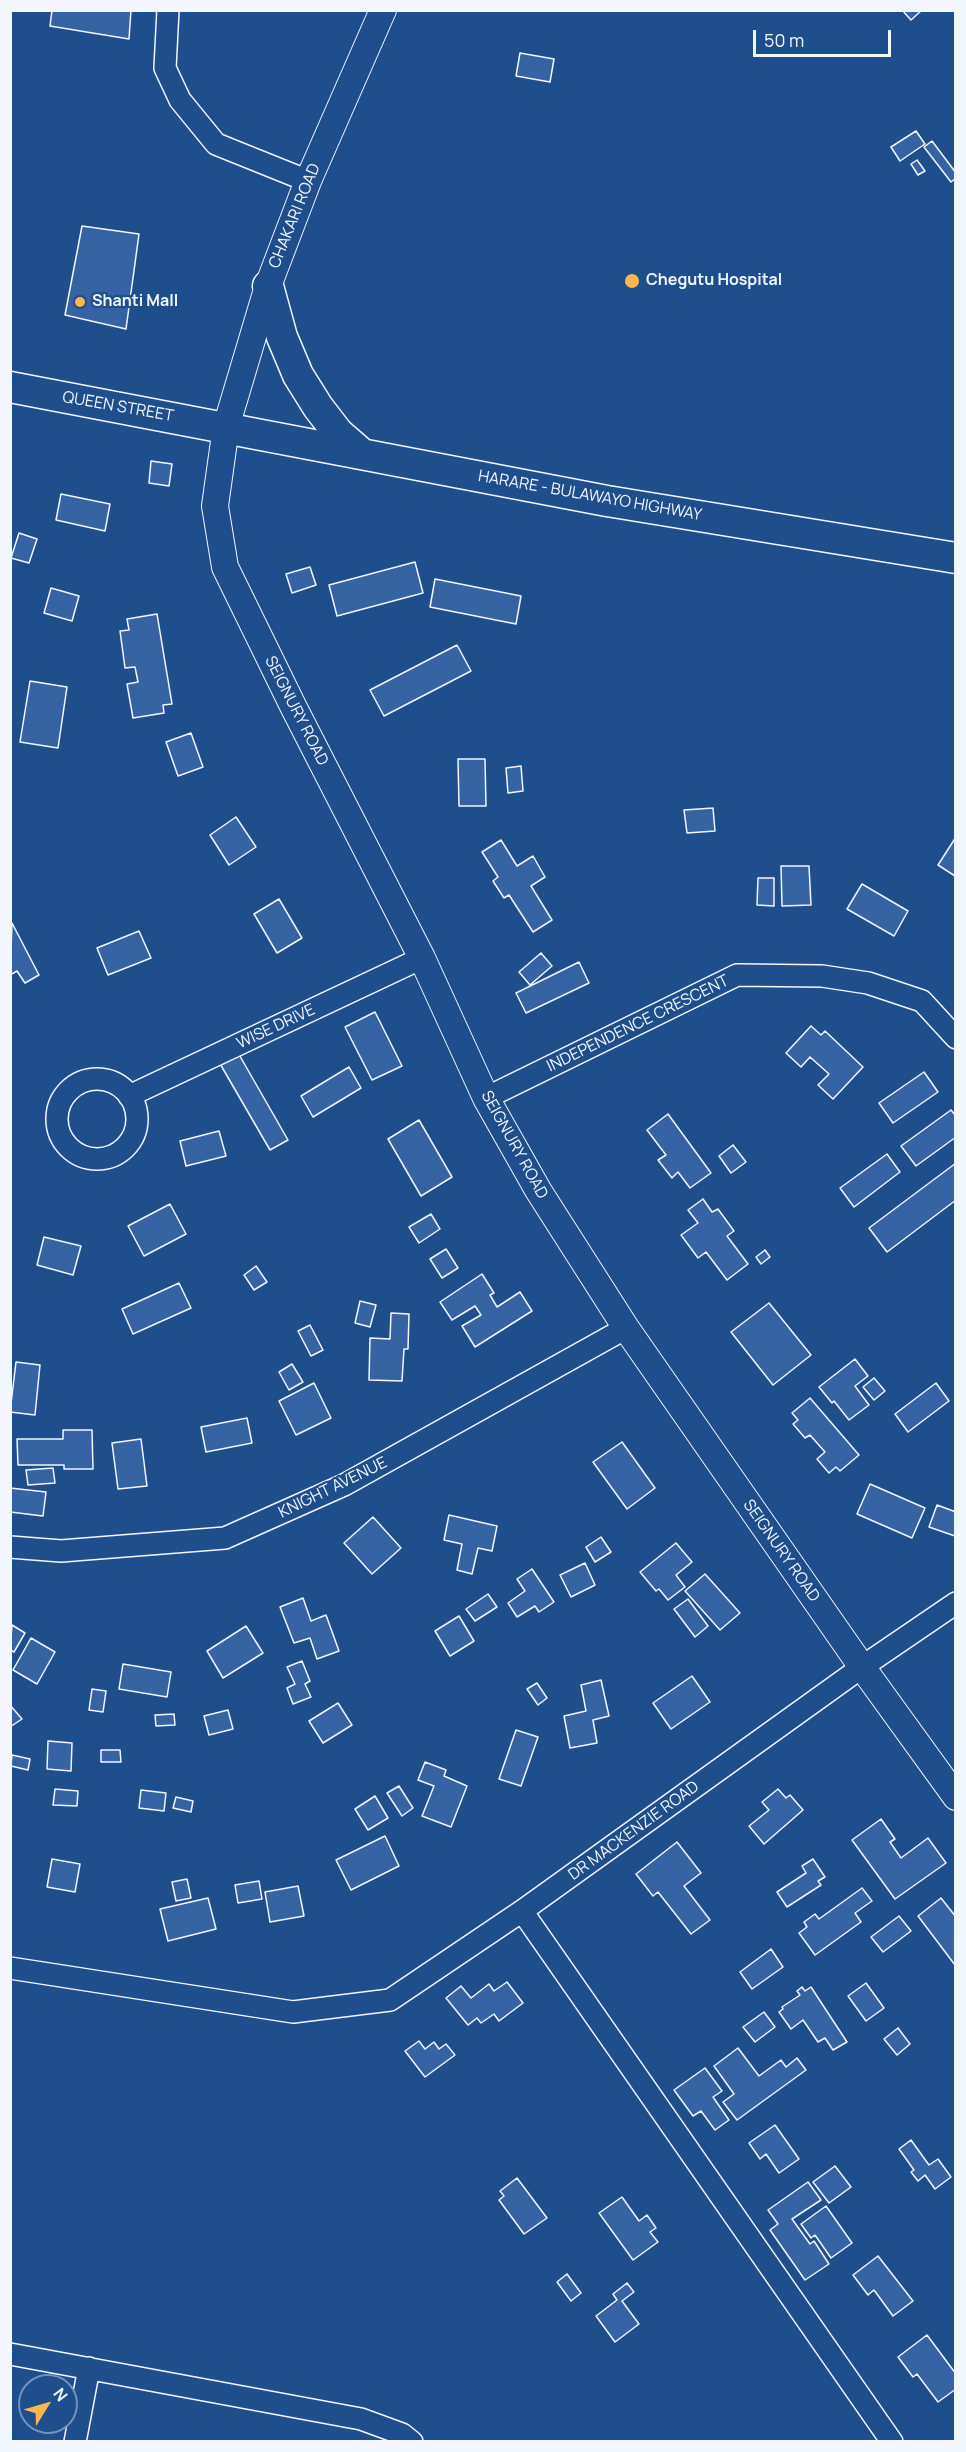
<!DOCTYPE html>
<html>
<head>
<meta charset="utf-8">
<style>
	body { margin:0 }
	#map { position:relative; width:966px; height:2452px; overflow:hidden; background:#1f4e8c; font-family:Manrope,sans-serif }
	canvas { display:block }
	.frame { position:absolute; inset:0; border:12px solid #f2f6ff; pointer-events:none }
	.north { position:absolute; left:18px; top:2374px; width:60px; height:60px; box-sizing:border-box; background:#1f4e8c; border:2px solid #7391ba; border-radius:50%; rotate:53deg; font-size:16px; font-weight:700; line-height:24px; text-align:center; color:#f2f6ff }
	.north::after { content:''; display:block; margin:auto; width:21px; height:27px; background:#ffb74d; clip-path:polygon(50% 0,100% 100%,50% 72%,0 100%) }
	.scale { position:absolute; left:753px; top:30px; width:138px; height:27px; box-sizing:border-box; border:3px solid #f2f6ff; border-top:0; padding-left:8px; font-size:18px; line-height:21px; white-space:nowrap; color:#f2f6ff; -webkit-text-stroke:4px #1f4e8c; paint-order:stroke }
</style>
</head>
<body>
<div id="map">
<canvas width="966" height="2452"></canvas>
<div class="frame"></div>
<div class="north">N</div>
<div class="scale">50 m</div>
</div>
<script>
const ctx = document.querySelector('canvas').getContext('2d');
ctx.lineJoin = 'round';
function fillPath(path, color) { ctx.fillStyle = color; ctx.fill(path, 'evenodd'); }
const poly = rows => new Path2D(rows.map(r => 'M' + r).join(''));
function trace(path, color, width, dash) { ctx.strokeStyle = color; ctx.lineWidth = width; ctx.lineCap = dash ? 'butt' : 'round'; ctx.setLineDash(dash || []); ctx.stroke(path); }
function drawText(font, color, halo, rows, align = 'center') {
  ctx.font = font + ' Manrope,sans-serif'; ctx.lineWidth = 4.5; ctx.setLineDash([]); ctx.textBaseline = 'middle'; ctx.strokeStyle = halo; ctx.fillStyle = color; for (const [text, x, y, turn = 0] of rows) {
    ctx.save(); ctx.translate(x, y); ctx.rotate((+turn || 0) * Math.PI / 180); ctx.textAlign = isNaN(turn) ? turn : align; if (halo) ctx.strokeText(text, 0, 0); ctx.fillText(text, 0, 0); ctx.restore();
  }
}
const building = poly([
	[52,10,131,10,129,39,50,26,52,10],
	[902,10,922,10,911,20,902,10],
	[520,53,554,59,550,82,516,76,520,53],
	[916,131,925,144,900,161,891,147,916,131],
	[932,141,956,173,956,178,951,182,924,147,932,141],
	[917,160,925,171,918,175,911,164,917,160],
	[82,226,139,234,126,329,65,315,82,226],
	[151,461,172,464,169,486,149,483,151,461],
	[61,494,110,504,105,531,56,520,61,494],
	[19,533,37,539,29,563,11,558,19,533],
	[415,562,423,593,337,616,329,585,415,562],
	[310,567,316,585,292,593,286,574,310,567],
	[435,579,521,596,516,624,430,607,435,579],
	[51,588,79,596,72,621,44,613,51,588],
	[157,614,172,704,163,705,164,713,133,718,127,684,138,682,135,667,125,668,120,631,129,630,127,619,157,614],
	[457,645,471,671,384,716,370,690,457,645],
	[30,681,67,687,58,748,20,742,30,681],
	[191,733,203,767,178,776,166,742,191,733],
	[458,759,485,759,486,806,459,806,458,759],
	[521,766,523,791,508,793,506,768,521,766],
	[713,808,715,831,687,833,684,810,713,808],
	[236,817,256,847,229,865,210,835,236,817],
	[956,837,956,875,955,876,938,865,956,837],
	[501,840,517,866,533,856,545,877,531,886,552,920,533,932,509,895,504,898,493,881,498,877,482,852,501,840],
	[781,866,809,866,811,905,782,906,781,866],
	[758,878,774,878,774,906,757,905,758,878],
	[862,884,908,911,894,936,847,909,862,884],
	[279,899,302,938,277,953,254,914,279,899],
	[12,923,39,975,25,983,17,971,10,975,12,923],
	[139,931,151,958,108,975,97,948,139,931],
	[541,953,552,966,530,985,519,972,541,953],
	[579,962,589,983,526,1013,516,993,579,962],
	[375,1012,402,1066,372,1080,345,1027,375,1012],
	[811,1026,821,1035,825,1031,863,1067,833,1099,818,1085,829,1074,810,1057,801,1067,786,1053,811,1026],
	[237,1051,288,1140,270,1150,219,1062,237,1051],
	[349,1067,361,1088,313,1117,301,1096,349,1067],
	[924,1072,938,1092,893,1123,879,1103,924,1072],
	[951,1110,956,1116,956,1137,916,1166,901,1146,951,1110],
	[668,1114,711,1173,690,1188,678,1172,672,1178,658,1160,666,1155,647,1130,668,1114],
	[419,1120,452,1177,421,1196,388,1139,419,1120],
	[219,1131,226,1156,186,1166,180,1141,219,1131],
	[733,1145,746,1162,731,1173,719,1156,733,1145],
	[887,1154,900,1172,854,1207,840,1188,887,1154],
	[956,1163,956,1200,887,1252,869,1228,956,1163],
	[703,1199,712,1212,718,1209,734,1231,727,1236,748,1264,727,1280,706,1252,698,1258,681,1235,698,1223,688,1210,703,1199],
	[170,1204,186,1234,144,1256,128,1226,170,1204],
	[431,1214,440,1229,419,1243,409,1227,431,1214],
	[44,1237,81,1246,73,1275,37,1265,44,1237],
	[446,1249,458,1268,442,1278,430,1259,446,1249],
	[765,1250,770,1257,761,1264,756,1257,765,1250],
	[256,1266,267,1282,254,1290,244,1275,256,1266],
	[482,1274,494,1293,490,1295,497,1307,520,1292,532,1311,475,1347,462,1326,481,1315,475,1306,452,1320,440,1302,482,1274],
	[179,1283,191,1308,133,1334,122,1309,179,1283],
	[360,1301,376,1305,370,1327,355,1323,360,1301],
	[769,1303,811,1355,773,1385,731,1332,769,1303],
	[391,1313,409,1314,408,1349,404,1349,402,1381,369,1380,370,1338,390,1339,391,1313],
	[310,1325,323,1350,311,1356,298,1331,310,1325],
	[855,1359,868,1376,855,1386,869,1405,849,1420,834,1401,832,1403,819,1387,855,1359],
	[16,1362,40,1365,35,1415,10,1412,16,1362],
	[292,1364,303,1382,289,1390,279,1372,292,1364],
	[874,1378,885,1391,874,1400,863,1387,874,1378],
	[314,1383,331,1418,296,1435,279,1401,314,1383],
	[936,1383,949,1401,908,1432,895,1414,936,1383],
	[810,1398,859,1455,840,1471,836,1467,829,1473,817,1459,825,1452,810,1435,805,1438,793,1424,798,1420,792,1413,810,1398],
	[247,1418,252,1443,206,1452,201,1427,247,1418],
	[63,1430,92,1430,93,1469,64,1469,64,1465,18,1465,17,1439,63,1439,63,1430],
	[141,1439,147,1486,118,1489,112,1443,141,1439],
	[622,1442,655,1488,627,1509,593,1462,622,1442],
	[53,1468,55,1483,28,1485,26,1470,53,1468],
	[870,1484,925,1508,912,1538,857,1514,870,1484],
	[10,1488,46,1492,43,1516,10,1512,10,1488],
	[937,1505,956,1512,955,1536,929,1527,937,1505],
	[449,1515,497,1526,492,1551,478,1548,472,1574,457,1570,462,1544,444,1540,449,1515],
	[373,1517,401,1548,372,1574,344,1543,373,1517],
	[601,1537,611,1552,595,1562,586,1547,601,1537],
	[676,1543,692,1562,676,1575,685,1587,668,1600,659,1589,656,1591,640,1572,676,1543],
	[585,1563,595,1585,571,1597,560,1575,585,1563],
	[532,1569,554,1602,539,1612,535,1606,517,1617,508,1603,525,1591,517,1579,532,1569],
	[705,1574,740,1613,720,1630,685,1591,705,1574],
	[488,1594,497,1607,475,1621,466,1609,488,1594],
	[303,1598,311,1621,326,1615,339,1651,317,1659,310,1638,294,1643,280,1607,303,1598],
	[688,1599,708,1626,695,1637,674,1609,688,1599],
	[459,1616,474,1641,450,1656,435,1631,459,1616],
	[12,1625,25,1633,14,1652,10,1650,12,1625],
	[246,1626,263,1653,223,1678,207,1651,246,1626],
	[31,1638,55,1652,37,1684,13,1670,31,1638],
	[302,1661,310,1681,305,1684,311,1697,293,1704,287,1688,295,1684,287,1667,302,1661],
	[123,1664,171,1672,167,1697,119,1689,123,1664],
	[692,1676,710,1702,671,1729,653,1703,692,1676],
	[601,1680,609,1716,593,1720,597,1743,570,1748,564,1716,586,1711,581,1685,601,1680],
	[537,1683,547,1698,538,1705,527,1689,537,1683],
	[92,1689,106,1691,103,1712,89,1710,92,1689],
	[338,1703,352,1725,323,1743,309,1721,338,1703],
	[10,1705,22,1719,10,1727,10,1705],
	[228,1710,233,1729,209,1735,204,1716,228,1710],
	[174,1714,175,1725,156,1726,155,1715,174,1714],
	[516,1730,538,1737,521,1786,499,1779,516,1730],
	[48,1741,72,1743,71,1771,47,1769,48,1741],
	[101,1750,120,1750,121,1762,101,1762,101,1750],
	[12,1755,30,1759,28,1770,11,1766,12,1755],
	[425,1762,446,1770,444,1776,467,1786,451,1827,422,1816,434,1786,418,1780,425,1762],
	[399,1786,413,1808,402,1816,387,1793,399,1786],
	[55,1789,78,1791,77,1806,53,1805,55,1789],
	[778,1789,786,1798,790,1795,803,1810,764,1844,749,1826,769,1810,762,1802,778,1789],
	[141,1790,166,1793,164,1811,139,1808,141,1790],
	[375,1796,388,1818,368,1830,355,1809,375,1796],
	[176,1797,193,1801,191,1812,173,1808,176,1797],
	[881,1819,895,1839,890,1842,901,1858,928,1838,946,1863,895,1899,852,1840,881,1819],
	[385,1836,399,1866,351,1890,336,1860,385,1836],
	[677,1842,701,1873,684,1886,710,1920,691,1934,658,1892,653,1896,636,1874,677,1842],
	[52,1859,80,1864,75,1892,47,1887,52,1859],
	[813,1859,825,1877,818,1881,821,1885,787,1907,777,1892,806,1873,802,1866,813,1859],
	[187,1879,191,1898,176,1901,172,1882,187,1879],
	[259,1881,262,1899,238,1903,235,1885,259,1881],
	[298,1886,304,1916,270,1922,265,1892,298,1886],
	[862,1888,872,1901,855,1913,861,1922,815,1955,799,1933,807,1927,804,1922,815,1914,819,1919,862,1888],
	[208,1898,216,1929,168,1941,160,1909,208,1898],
	[941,1898,956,1917,955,1965,918,1916,941,1898],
	[899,1916,911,1931,883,1952,871,1937,899,1916],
	[771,1949,783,1967,752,1989,740,1972,771,1949],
	[507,1982,523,2003,499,2021,494,2014,481,2023,477,2018,468,2025,446,1998,461,1986,471,1998,489,1984,494,1991,507,1982],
	[866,1983,884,2008,866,2021,848,1996,866,1983],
	[802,1987,805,1991,811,1987,847,2042,833,2050,825,2038,818,2042,803,2020,791,2029,779,2012,783,2009,782,2007,800,1995,797,1991,802,1987],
	[764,2012,775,2027,755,2042,743,2027,764,2012],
	[898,2028,910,2044,897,2055,884,2039,898,2028],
	[419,2041,425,2049,434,2042,439,2049,446,2044,455,2055,425,2077,405,2051,419,2041],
	[738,2048,759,2076,781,2060,786,2067,797,2058,806,2070,737,2120,723,2102,734,2094,714,2066,738,2048],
	[705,2068,722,2091,713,2097,729,2120,715,2130,701,2111,693,2116,674,2090,705,2068],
	[775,2125,799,2159,779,2173,766,2154,760,2159,749,2143,775,2125],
	[911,2140,929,2165,938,2159,951,2177,935,2189,925,2175,918,2181,911,2172,914,2170,899,2149,911,2140],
	[835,2166,851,2187,829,2203,813,2182,835,2166],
	[517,2178,547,2218,524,2234,499,2200,504,2196,500,2191,517,2178],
	[808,2182,821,2200,792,2219,810,2244,814,2241,829,2264,805,2280,770,2230,778,2224,768,2210,808,2182],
	[622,2197,639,2221,647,2215,656,2228,650,2232,658,2242,633,2260,599,2213,622,2197],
	[826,2206,852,2243,831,2258,815,2235,811,2238,801,2224,826,2206],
	[878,2256,913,2301,893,2316,874,2290,868,2295,853,2275,878,2256],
	[567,2274,581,2293,571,2301,557,2282,567,2274],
	[627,2283,634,2292,622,2301,639,2324,615,2342,596,2316,617,2300,613,2294,627,2283],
	[927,2335,956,2374,956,2389,938,2402,917,2374,913,2377,898,2357,927,2335]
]);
fillPath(building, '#3563a3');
trace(building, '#f2f6ff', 1.5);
const minor = poly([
	[168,10,165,68,180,100,216,144,308,181],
	'57 1119a40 40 0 1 1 80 0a40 40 0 1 1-80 0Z',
	[129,1096,422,958],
	[486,1098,737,975,822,976,868,983,922,1001,956,1038],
	[10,1547,61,1551,225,1538,344,1485,626,1328],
	[522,1911,892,2442],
	[10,1968,293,2012,390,2000,522,1911,862,1667,956,1603],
	[10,2354,361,2419,402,2434,412,2442],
	[75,2442,89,2368]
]);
const major = poly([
	[383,10,308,181,268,286,226,427,215,506,225,567,293,706,422,958,486,1098,538,1190,626,1328,862,1667,956,1797]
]);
const highway = poly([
	[268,286,282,337,298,375,318,407,338,433,361,453],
	[10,387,607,501,956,558]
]);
trace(minor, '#f2f6ff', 24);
trace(major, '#f2f6ff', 28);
trace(highway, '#f2f6ff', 33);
trace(minor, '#1f4e8c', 21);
trace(major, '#1f4e8c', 26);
trace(highway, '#1f4e8c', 30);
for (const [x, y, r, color] of [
	[632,281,8,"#ffb74d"],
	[80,302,6,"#ffb74d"]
]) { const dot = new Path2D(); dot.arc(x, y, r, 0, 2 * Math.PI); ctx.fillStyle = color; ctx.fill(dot); trace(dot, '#1f4e8c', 2); }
drawText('16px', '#f2f6ff', '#1f4e8c', [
	["CHAKARI ROAD",295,216,-68],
	["QUEEN STREET",118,407,10],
	["HARARE - BULAWAYO HIGHWAY",590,496,10],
	["SEIGNURY ROAD",296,711,63],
	["INDEPENDENCE CRESCENT",638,1024,-26],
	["WISE DRIVE",276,1027,-25],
	["SEIGNURY ROAD",514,1145,61],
	["KNIGHT AVENUE",333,1488,-26],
	["SEIGNURY ROAD",781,1551,55],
	["DR MACKENZIE ROAD",634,1831,-36]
]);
drawText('bold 16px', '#f2f6ff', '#1f4e8c', [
	["Chegutu Hospital",646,281],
	["Shanti Mall",92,302]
], 'left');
</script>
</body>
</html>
